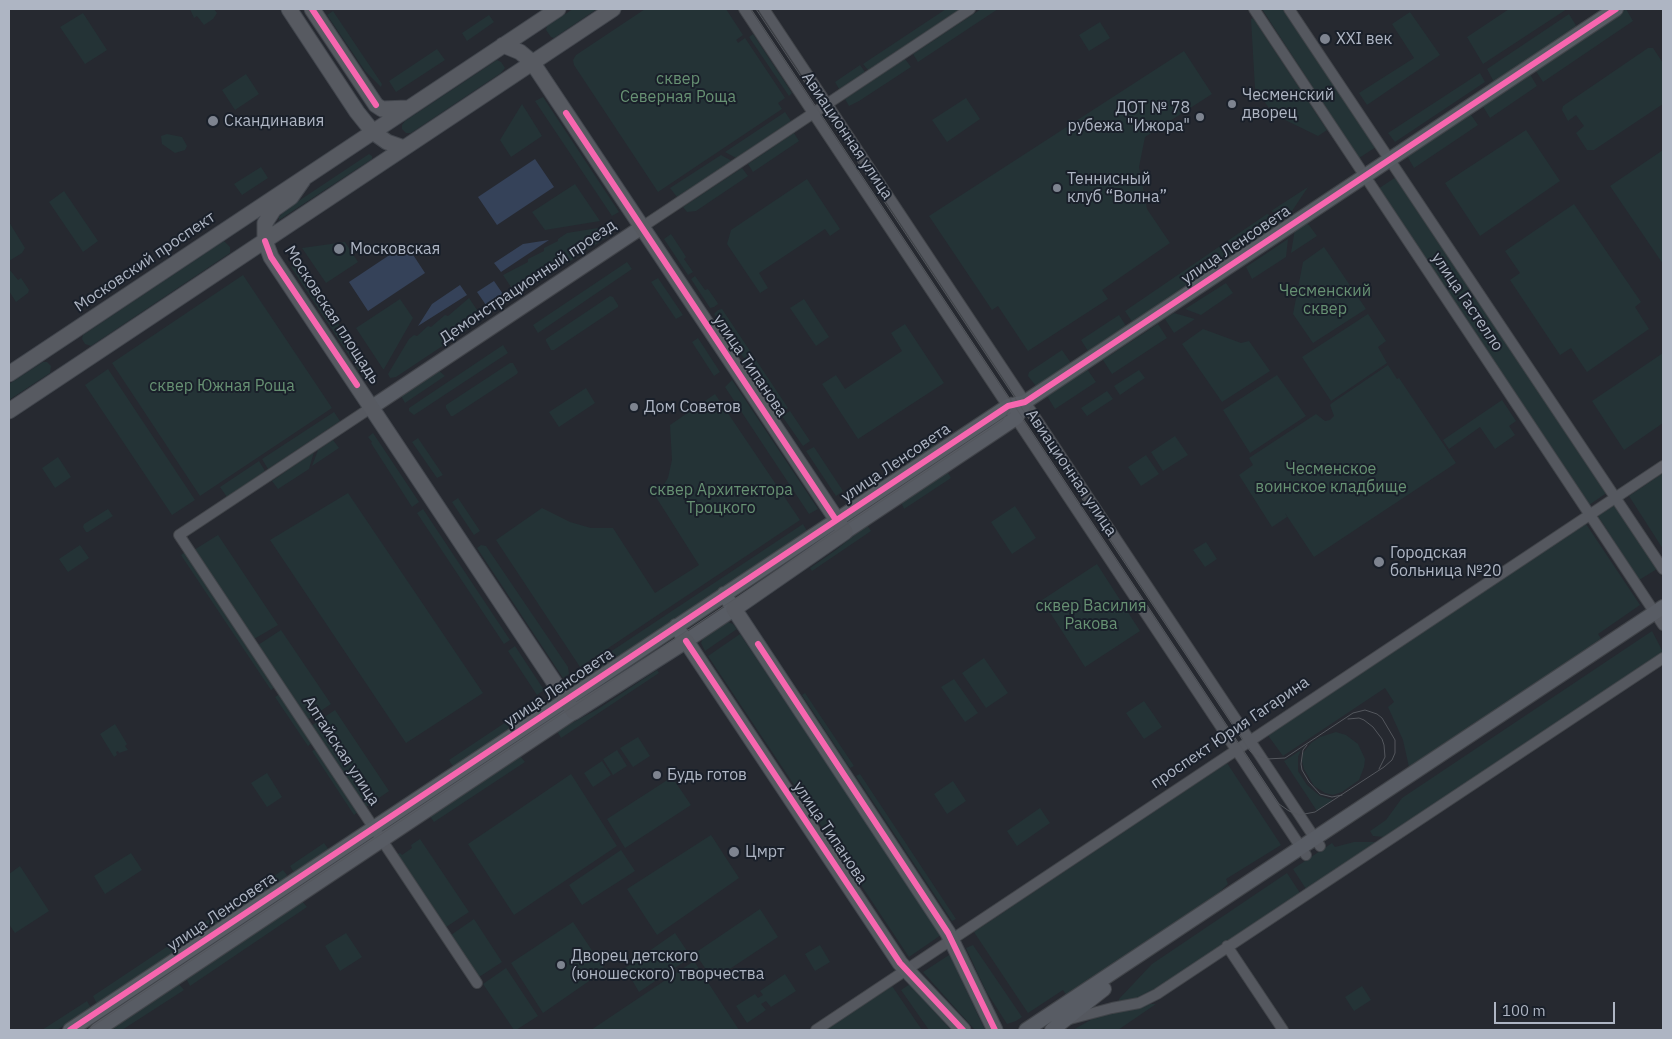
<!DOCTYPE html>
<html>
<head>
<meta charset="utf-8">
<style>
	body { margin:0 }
	#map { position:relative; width:1672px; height:1039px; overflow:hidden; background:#262930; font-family:"IBM Plex Sans",sans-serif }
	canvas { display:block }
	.frame { position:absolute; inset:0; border:10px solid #aeb5c3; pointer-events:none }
	.scale { position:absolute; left:1494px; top:1002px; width:121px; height:22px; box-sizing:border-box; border:2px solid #aeb5c3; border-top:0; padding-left:6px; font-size:15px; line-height:18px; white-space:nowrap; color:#aeb5c3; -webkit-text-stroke:4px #1a202a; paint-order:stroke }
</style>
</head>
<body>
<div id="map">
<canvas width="1672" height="1039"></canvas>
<div class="frame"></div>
<div class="scale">100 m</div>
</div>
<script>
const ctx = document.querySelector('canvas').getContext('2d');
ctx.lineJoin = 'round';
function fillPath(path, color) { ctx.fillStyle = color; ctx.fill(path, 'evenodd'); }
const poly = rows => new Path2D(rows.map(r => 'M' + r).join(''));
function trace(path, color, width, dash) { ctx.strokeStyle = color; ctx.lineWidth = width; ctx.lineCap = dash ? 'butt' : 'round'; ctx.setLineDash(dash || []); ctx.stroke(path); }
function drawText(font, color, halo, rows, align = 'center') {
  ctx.font = font + ' "IBM Plex Sans",sans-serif'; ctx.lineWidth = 4; ctx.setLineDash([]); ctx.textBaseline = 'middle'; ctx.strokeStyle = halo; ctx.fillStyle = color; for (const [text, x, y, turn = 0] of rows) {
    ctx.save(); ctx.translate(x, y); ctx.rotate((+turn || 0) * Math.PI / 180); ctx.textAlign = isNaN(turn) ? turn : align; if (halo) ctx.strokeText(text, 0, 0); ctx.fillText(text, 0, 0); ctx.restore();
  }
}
fillPath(poly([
	[190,9,214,9,217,13,213,19,204,25,197,16,194,18],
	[573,9,597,9,554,38,551,37,546,30,547,26],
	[645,9,726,9,743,35,736,40,737,41,738,43,745,38,785,98,778,103,782,109,658,192,574,65,573,60,576,55],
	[946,9,960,9,868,70,863,64],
	[981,9,998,9,918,62,913,54],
	[1262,9,1284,9,1376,147,1359,158],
	[1509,9,1567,9,1483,64,1467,37],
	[1622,9,1626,9,1633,21,1543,82,1534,68],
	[333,11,382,84,381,87,365,71,327,15],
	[1410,12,1440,55,1367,105,1359,93,1414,58,1392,24],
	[83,13,107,50,85,64,60,27],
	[1569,14,1577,27,1494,82,1487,69],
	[489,15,494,22,467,41,462,33],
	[1253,18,1327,130,1318,136,1273,114,1255,88,1251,19],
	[1100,22,1110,38,1089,51,1079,35],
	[753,34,792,93,789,96,749,37],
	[1648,48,1653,48,1663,63,1663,104,1594,150,1587,150,1576,133,1584,126,1576,115,1568,121,1562,110,1563,106],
	[437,49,445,60,396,92,389,81],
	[1184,51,1212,94,1145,137,1139,167,1147,209,1170,243,1102,290,1108,299,1028,351,998,306,992,310,929,216],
	[905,59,911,67,859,101,849,106,845,99],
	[497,60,501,62,505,68,501,73,411,133,406,133,402,129,402,125,405,121],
	[860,65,865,72,839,89,835,82],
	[1528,71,1537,86,1490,118,1481,103],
	[1480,73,1485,82,1395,142,1388,133],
	[246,74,259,94,235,110,222,90],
	[543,97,619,212,612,216,535,101],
	[966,98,980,119,947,142,932,120],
	[522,104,542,136,511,157,500,140],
	[785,112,791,121,736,158,725,152],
	[1469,112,1478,125,1414,168,1406,154],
	[1526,130,1560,181,1480,236,1445,183],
	[794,133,799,141,753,172,748,164],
	[167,134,182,137,187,146,185,150,175,153,162,144,161,136],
	[1663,150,1663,264,1610,186],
	[369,154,372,156,372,159,279,220,279,217,285,210],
	[721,155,732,161,677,197,670,188],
	[261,167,268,178,242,195,234,184],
	[742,168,748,176,696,211,687,212,683,207],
	[1396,177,1608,492,1589,505,1378,189],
	[807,179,840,229,830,236,825,229,759,273,768,288,760,293,727,244,731,230],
	[575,184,600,221,545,230,532,212],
	[1308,187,1292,211,1283,217,1271,211],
	[64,191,98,241,83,252,49,202],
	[1574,204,1641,302,1635,307,1649,329,1587,372,1571,348,1560,355,1510,280,1520,273,1505,251],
	[1267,214,1280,219,1282,222,1133,323,1125,311],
	[9,222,25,248,22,253,9,261],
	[1306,223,1309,225,1317,236,1291,253,1295,229],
	[604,227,610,235,517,296,503,275,528,262,528,259,544,251,544,248,558,241,558,239,567,233],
	[671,234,686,257,684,259,693,272,688,275,664,239],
	[1288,239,1286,257,1252,279,1246,267],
	[224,241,230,247,230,253,91,346,85,344,82,339,83,335],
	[345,242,358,262,326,283,302,248],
	[1324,247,1366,309,1313,343,1293,314,1303,262],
	[627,262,632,269,538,333,533,325],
	[298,263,373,376,366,381,291,267],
	[9,269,18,280,21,278,29,290,28,293,16,302,9,291],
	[243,275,332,408,200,496,112,363],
	[695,276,705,290,708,289,717,302,718,304,714,307,710,308,691,279],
	[658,278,683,315,676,319,651,282],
	[1226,283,1233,293,1201,315,1185,309],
	[610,296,613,297,618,305,618,307,554,350,551,350,546,341,546,339],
	[469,298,483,319,396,377,390,378,388,374,409,339,414,335,417,336,428,326,431,327,445,315,448,316],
	[400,299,413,318,384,369,383,369,356,328],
	[804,299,829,337,816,346,790,308],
	[722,309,788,408,781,413,714,314,718,310],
	[1174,313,1195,319,1174,333,1165,319],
	[1368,314,1386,341,1378,347,1387,363,1331,401,1302,357],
	[1119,315,1126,326,1088,351,1081,340],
	[905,324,944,383,858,439,822,384,836,375,845,389,902,351,891,333],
	[1158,324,1167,338,1112,374,1103,360],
	[1203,329,1241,343,1249,341,1270,371,1222,402,1182,344],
	[698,338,720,372,714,376,692,342],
	[503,345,508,353,414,415,409,411,409,408],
	[1062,350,1071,363,1036,386,1028,376,1029,372],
	[1663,353,1663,423,1624,450,1592,401],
	[43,362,47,362,51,366,50,373,9,400,9,384],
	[510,363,513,363,518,372,517,374,453,416,451,416,446,408,446,405],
	[1388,365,1397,379,1399,378,1456,463,1314,557,1285,513,1287,517,1272,527,1239,475,1253,465,1249,458,1316,414,1325,421,1330,420,1334,416,1330,405,1332,403],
	[108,369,195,500,172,515,85,385],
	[437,369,445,376,405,403,400,394],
	[1087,369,1096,382,1055,409,1047,396],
	[1139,370,1145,378,1120,395,1114,386],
	[1277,375,1306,416,1250,453,1223,410],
	[732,380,818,509,809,514,725,387],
	[586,388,595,403,559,427,549,412],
	[1107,391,1113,399,1087,416,1081,408],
	[715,394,800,520,580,667,496,540,542,508,570,522,591,528,613,528,655,593,699,565,656,497,668,478,672,460,670,425],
	[1502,400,1516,421,1509,426,1515,435,1495,449,1480,427,1449,449,1443,440],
	[790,411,810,441,803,446,782,416],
	[334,412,340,421,268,469,262,459],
	[373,433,419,502,412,507,371,443,372,442,368,437],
	[1175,436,1188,455,1163,471,1151,452],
	[418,438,443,475,437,478,412,442],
	[933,438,936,443,936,446,909,464,904,457],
	[333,440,339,448,312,466,318,450],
	[814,447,843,491,836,496,806,451],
	[314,452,309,469,278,489,272,481],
	[1146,455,1159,474,1141,486,1128,467],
	[58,457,71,477,55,488,42,468],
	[259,461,265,471,227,497,220,487],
	[947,471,951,478,904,509,901,502],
	[1663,473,1663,549,1629,496],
	[348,493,483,693,406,743,270,540],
	[458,498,480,531,474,535,452,502],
	[1615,505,1657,569,1639,580,1598,516],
	[1015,506,1036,538,1012,554,991,522],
	[108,509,113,516,88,532,86,532,83,527,84,524],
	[423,509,510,640,504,644,417,513],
	[803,524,807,531,588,677,583,670],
	[1586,524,1640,605,1598,634,1602,640,1409,767,1403,740,1388,707,1394,702,1385,688,1283,756,1267,734],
	[867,525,871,531,812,571,810,568,836,550],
	[218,535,278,625,254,639,194,550],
	[1206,542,1217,559,1205,567,1193,550],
	[80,545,89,558,68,572,59,559],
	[481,545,486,546,568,667,569,674,563,678,477,548],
	[185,552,275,687,271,690,181,555],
	[1097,564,1140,631,1085,667,1042,600],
	[728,622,733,624,737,629,705,651,701,643,703,638],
	[281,630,331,704,307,720,258,645],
	[1652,631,1663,652,1384,837,1373,836,1370,831,1386,820,1402,798],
	[740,634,941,935,909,957,708,656],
	[515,646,544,690,537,695,508,651],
	[984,658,1008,693,986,708,962,673],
	[657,670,659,673,561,738,557,731,598,709],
	[954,679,978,713,965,722,941,687],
	[805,693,854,766,850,768,802,695],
	[280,694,312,743,308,746,275,697],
	[1144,701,1162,727,1144,739,1126,713],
	[335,710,389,791,379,798,376,795,366,801,369,805,366,807,311,726],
	[506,722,510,729,454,766,452,765,449,760],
	[115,724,127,744,125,746,128,750,119,753,118,751,116,752,117,755,114,757,100,734],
	[1336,732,1346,735,1358,744,1365,759,1364,767,1359,780,1342,792,1333,795,1325,793,1314,786,1304,769,1302,761,1303,753,1311,743,1320,737],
	[638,737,650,756,633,767,620,748],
	[316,749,358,812,354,815,312,751],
	[617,750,627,766,613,775,603,759],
	[1301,750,1298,757,1298,771,1307,785,1320,796,1333,800,1317,811,1284,761],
	[520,756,525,762,434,822,430,816],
	[602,761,611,775,593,787,584,773],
	[1227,763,1281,845,1226,879,1228,884,1210,901,1067,996,1063,990,1028,1013,974,932],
	[267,773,282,797,267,807,251,783],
	[571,774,617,846,514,915,468,844],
	[860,774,956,919,952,921,856,776],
	[672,777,691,805,625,848,607,819],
	[953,781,966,801,947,814,934,794],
	[1040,808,1050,823,1017,846,1007,831],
	[711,835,739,878,657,935,627,889],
	[420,839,469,912,446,927,397,854,400,853,402,855,412,848,411,845],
	[1354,842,1377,842,1306,889,1293,869,1332,843,1335,847],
	[324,843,329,850,296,872,293,871,290,866],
	[621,850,635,871,582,905,569,885],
	[131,853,142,870,105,894,94,876],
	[20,866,49,911,15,933,9,924,9,874],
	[283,870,287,875,286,878,205,932,202,931,199,926],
	[1287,873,1300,893,1145,996,1137,999,1119,1001,1119,999,1152,964],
	[302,901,307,907,190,986,186,978],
	[760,909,778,937,713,980,695,953],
	[474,919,502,962,479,977,451,935],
	[573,922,605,970,543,1013,511,963],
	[192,930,196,938,97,1004,93,996],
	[346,933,362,957,340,971,325,946],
	[675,933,691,957,639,992,625,968],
	[820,945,830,962,815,971,805,954],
	[973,945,1022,1017,1016,1021,1007,1024,986,991,966,948],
	[949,955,951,958,985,1030,975,1030,923,972],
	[694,961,739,1030,591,1030],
	[506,968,538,1016,516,1030,514,1030,483,984],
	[785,974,796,991,771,1007,766,1001,761,1004,766,1010,747,1023,736,1006,755,994,758,998,763,995,760,991],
	[178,983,184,990,122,1030,115,1030,113,1027],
	[910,984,911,986,951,1030,929,1030,901,990],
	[892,986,922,1030,824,1030],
	[1362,986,1371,1000,1354,1011,1345,997],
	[87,1001,91,1008,57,1030,42,1030],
	[1149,1004,1156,1004,1118,1030,1073,1030,1099,1015,1135,1009]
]), '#243336');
fillPath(poly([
	[535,159,554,187,497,225,478,197],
	[549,240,501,272,494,263,523,244],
	[406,244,425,273,368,311,349,282],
	[494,281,505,297,488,308,477,292],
	[460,285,467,295,418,326,432,304]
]), '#354259');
const street = poly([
	[744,9,1306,855],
	[764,9,1320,846],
	[1254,9,1663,625],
	[1289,9,1663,569],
	[642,227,970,9],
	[372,407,179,535,477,983],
	[1227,946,1283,1030],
	[1070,1019,1112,1008,1139,1003,1157,994,1663,658],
	[816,1030,1663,466]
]);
const secondary = poly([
	[372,407,642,227],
	[845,532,1016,418,1025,402],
	[676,626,686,641,734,609,724,594],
	[70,1030,1008,406,1025,402,1616,9],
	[97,1030,574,712],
	[1026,1030,1663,607],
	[1052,1030,1104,989]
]);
const primary = poly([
	[289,9,357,112,373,132,387,142,404,148],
	[312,9,376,105,382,109,408,108],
	[503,45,520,52,532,62,845,532,734,609,948,933,995,1030],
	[303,180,291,197,274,209,265,223,265,241,271,257,574,712,686,641,900,963,963,1030],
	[9,374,558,9],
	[9,411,613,9]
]);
trace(street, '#414449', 12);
trace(secondary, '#414449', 16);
trace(primary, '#42464d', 17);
trace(street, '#55585f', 10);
trace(secondary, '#585c64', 14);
trace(primary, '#575a61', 15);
trace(poly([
	[751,9,1279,804,1289,811,1299,815,1315,812,1384,767,1392,760,1395,753,1395,740,1382,718,1377,714,1365,710,1353,713,1285,758,1267,759,1255,755,1250,751,756,9],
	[1348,719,1359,718,1364,720,1373,727,1382,739,1384,745,1385,757,1379,769],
	[1307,745,1303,750,1301,764,1302,770,1309,782,1320,794,1332,797,1342,795],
	[87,1030,1002,421,1010,409,1011,397]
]), '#54575d', 1);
trace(poly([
	[312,9,376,105],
	[566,113,836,520],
	[265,241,271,257,357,385],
	[686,641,900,963,963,1030],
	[758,644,948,933,995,1030],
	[70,1030,1008,406,1025,402,1616,9]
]), '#f766af', 6);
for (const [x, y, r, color] of [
	[1325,39,6,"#7e8490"],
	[1232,104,5,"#7e8490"],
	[1200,117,5,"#7e8490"],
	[213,121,6,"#7e8490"],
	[1057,188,5,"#7e8490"],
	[339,249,6,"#7e8490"],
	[634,407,5,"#7e8490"],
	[1379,562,6,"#7e8490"],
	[657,775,5,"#7e8490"],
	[734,852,6,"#7e8490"],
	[561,965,5,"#7e8490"]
]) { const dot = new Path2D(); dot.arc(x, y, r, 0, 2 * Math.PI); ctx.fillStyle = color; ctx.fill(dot); trace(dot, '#1a202a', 2); }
drawText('16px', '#aeb5c3', '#1a202a', [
	["XXI век",1336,39],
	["Чесменский",1242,95],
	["дворец",1242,113],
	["ДОТ № 78",1190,108,"right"],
	["рубежа \"Ижора\"",1190,126,"right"],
	["Скандинавия",224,121],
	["Теннисный",1067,179],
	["клуб “Волна”",1067,197],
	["Московская",350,249],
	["Дом Советов",644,407],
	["Городская",1390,553],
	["больница №20",1390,571],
	["Будь готов",667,775],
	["Цмрт",745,852],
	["Дворец детского",571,956],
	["(юношеского) творчества",571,974]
], 'left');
drawText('16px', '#679173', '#1a202a', [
	["сквер",678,79],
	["Северная Роща",678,97],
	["Чесменский",1325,291],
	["сквер",1325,309],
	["сквер Южная Роща",222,386],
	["Чесменское",1331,469],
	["воинское кладбище",1331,487],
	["сквер Архитектора",721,490],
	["Троцкого",721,508],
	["сквер Василия",1091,606],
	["Ракова",1091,624]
]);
drawText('16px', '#aeb5c3', '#1a202a', [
	["Авиационная улица",847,136,56],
	["улица Ленсовета",1236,245,-34],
	["Московский проспект",145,262,-34],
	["Демонстрационный проезд",528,282,-34],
	["улица Гастелло",1467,302,56],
	["Московская площадь",332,315,57],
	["улица Типанова",750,366,56],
	["улица Ленсовета",896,463,-34],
	["Авиационная улица",1071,473,56],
	["улица Ленсовета",559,688,-34],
	["проспект Юрия Гагарина",1230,733,-34],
	["Алтайская улица",341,751,57],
	["улица Типанова",830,833,56],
	["улица Ленсовета",222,912,-34]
]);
</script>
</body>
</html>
